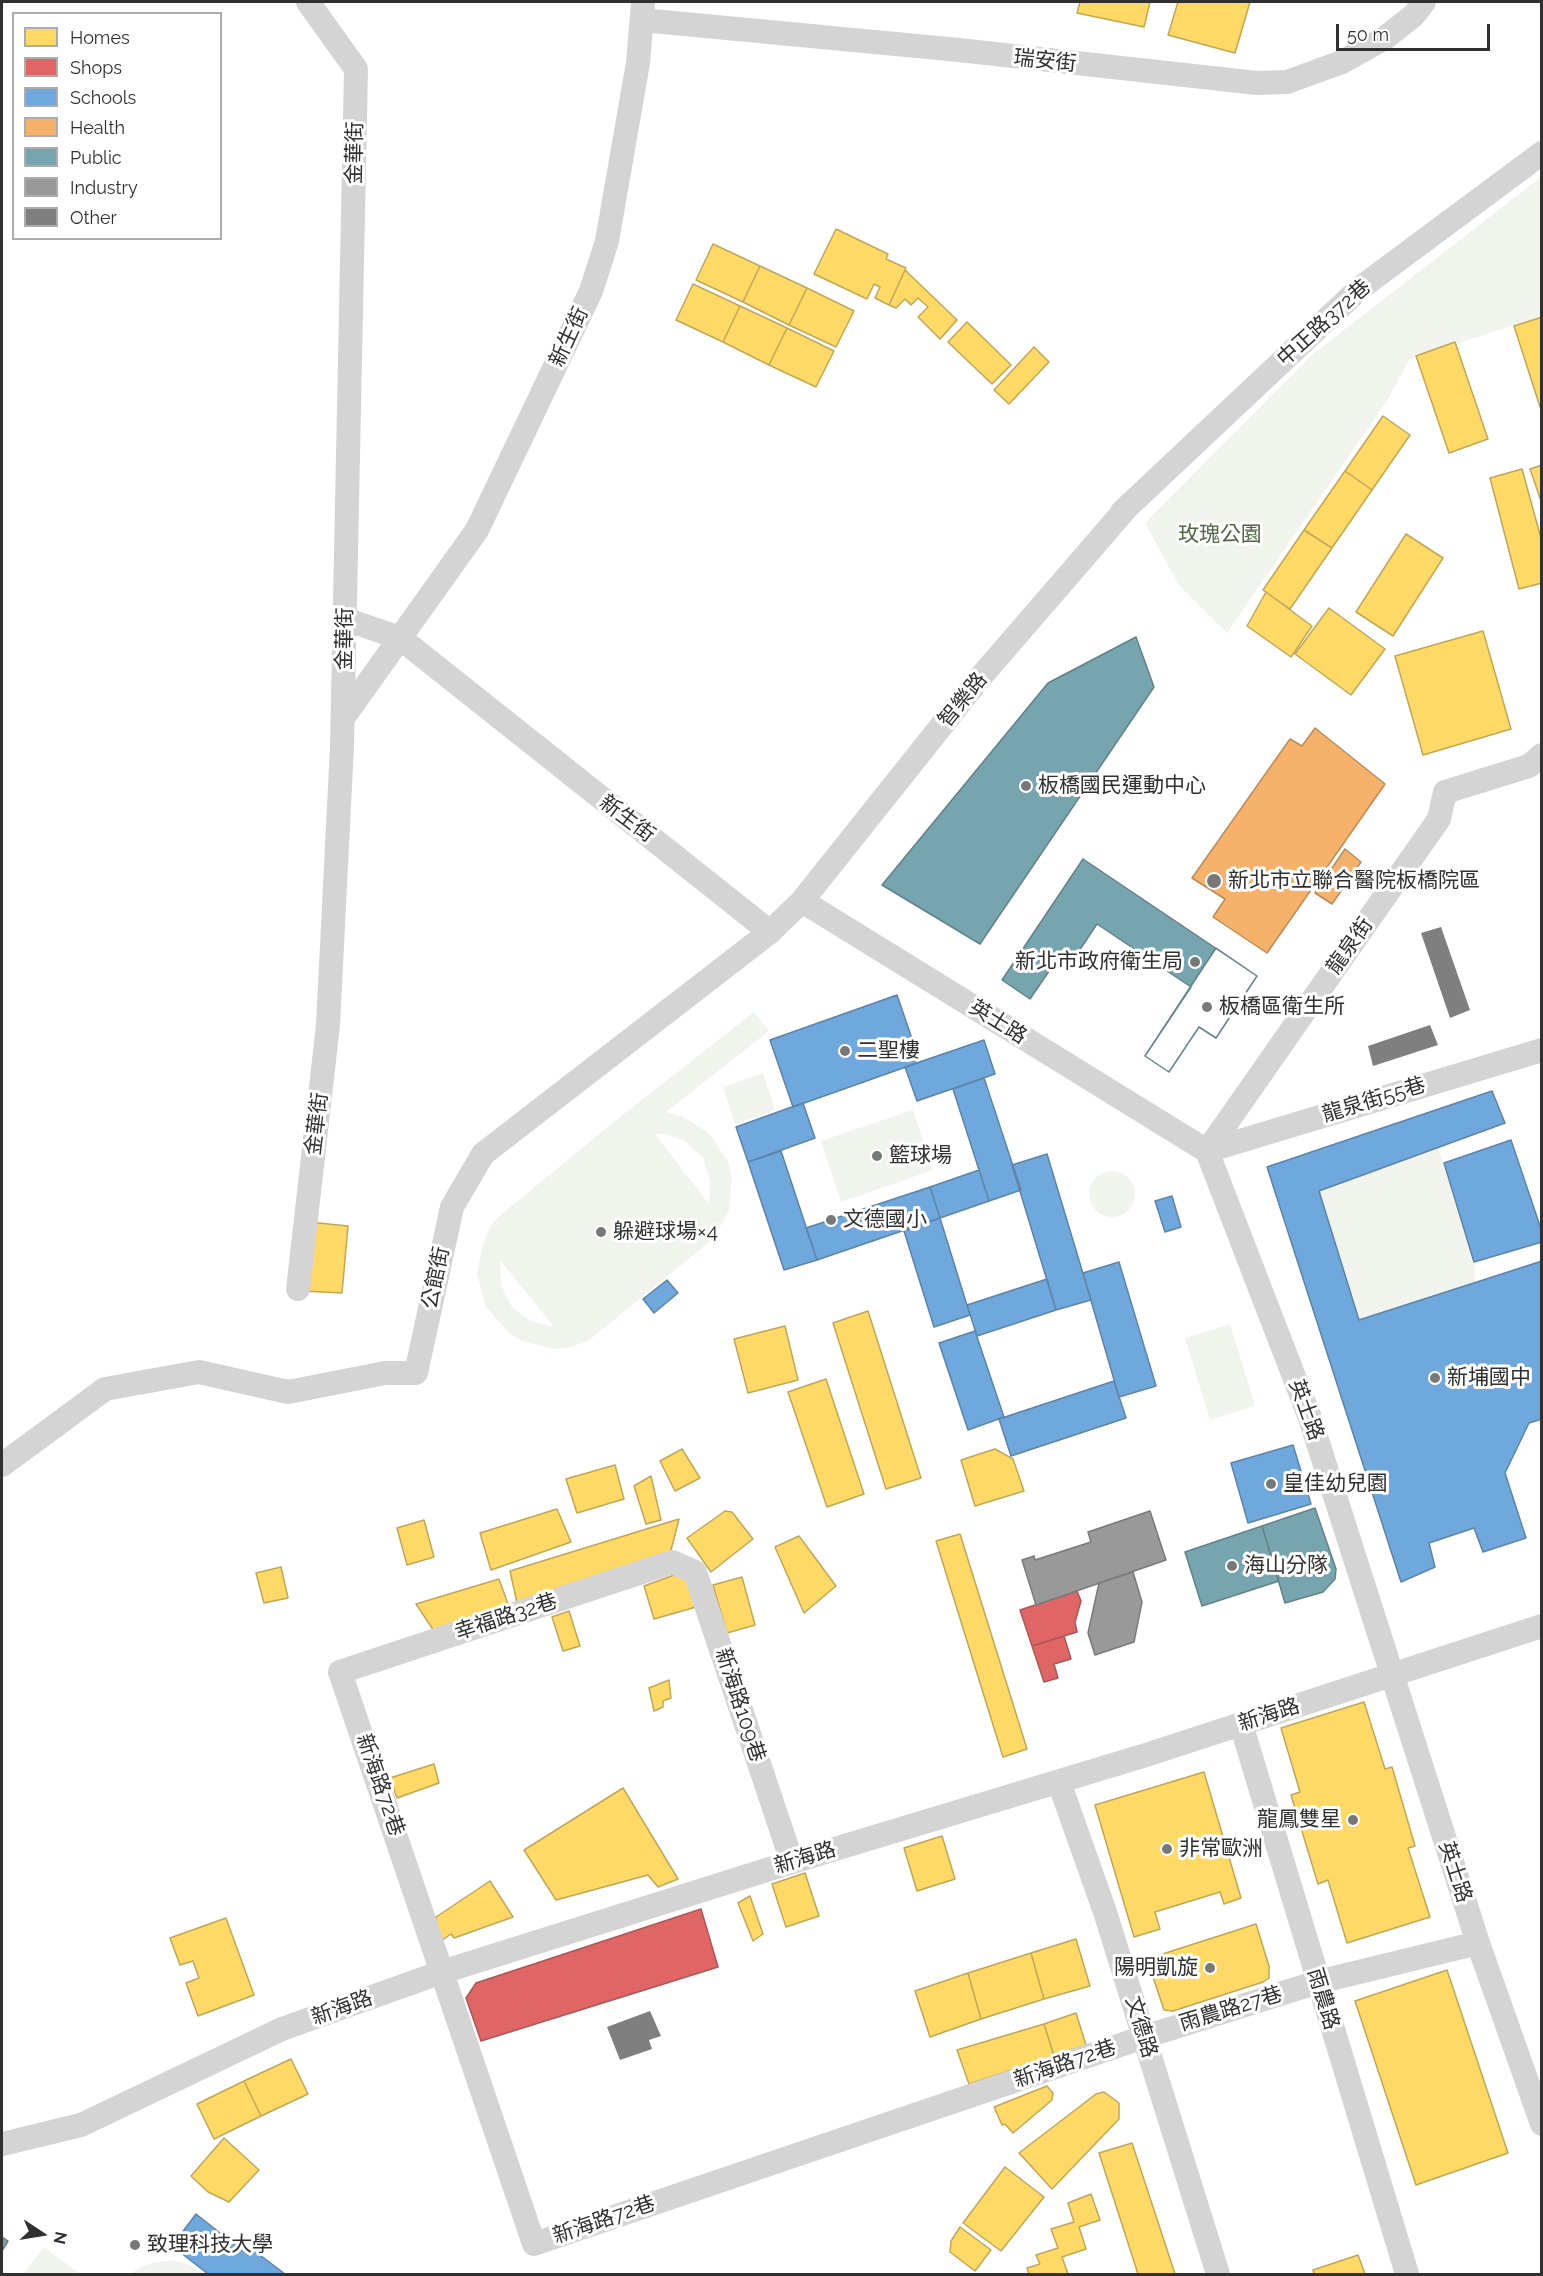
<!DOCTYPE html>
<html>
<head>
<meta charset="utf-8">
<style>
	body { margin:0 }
	#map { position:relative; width:1543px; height:2276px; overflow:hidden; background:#fff; font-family:Raleway,sans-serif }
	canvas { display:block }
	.frame { position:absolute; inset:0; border:3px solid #303030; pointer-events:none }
	.legend { position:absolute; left:12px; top:12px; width:210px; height:228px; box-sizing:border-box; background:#fff; border:2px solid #acacac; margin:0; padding:8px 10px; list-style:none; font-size:18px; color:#303030 }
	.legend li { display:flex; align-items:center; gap:12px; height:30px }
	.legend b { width:30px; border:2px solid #acacac }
	.north { position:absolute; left:12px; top:2204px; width:60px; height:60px; -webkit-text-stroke:4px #fff; paint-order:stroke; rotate:102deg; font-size:16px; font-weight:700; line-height:24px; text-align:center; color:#303030 }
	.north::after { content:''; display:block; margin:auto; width:21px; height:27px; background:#303030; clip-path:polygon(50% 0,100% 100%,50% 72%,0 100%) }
	.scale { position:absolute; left:1336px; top:24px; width:154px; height:27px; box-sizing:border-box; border:3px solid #303030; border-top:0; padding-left:8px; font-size:18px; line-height:21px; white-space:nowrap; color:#303030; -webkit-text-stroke:4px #fff; paint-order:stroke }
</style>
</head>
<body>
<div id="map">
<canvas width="1543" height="2276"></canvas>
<div class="frame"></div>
<ul class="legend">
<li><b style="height:16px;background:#ffd966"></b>Homes</li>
<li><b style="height:16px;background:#e06666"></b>Shops</li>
<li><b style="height:16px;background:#6fa8dc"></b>Schools</li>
<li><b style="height:16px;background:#f6b26b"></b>Health</li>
<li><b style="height:16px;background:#76a5af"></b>Public</li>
<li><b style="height:16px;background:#999"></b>Industry</li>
<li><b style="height:16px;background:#7f7f7f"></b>Other</li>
</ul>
<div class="north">N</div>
<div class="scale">50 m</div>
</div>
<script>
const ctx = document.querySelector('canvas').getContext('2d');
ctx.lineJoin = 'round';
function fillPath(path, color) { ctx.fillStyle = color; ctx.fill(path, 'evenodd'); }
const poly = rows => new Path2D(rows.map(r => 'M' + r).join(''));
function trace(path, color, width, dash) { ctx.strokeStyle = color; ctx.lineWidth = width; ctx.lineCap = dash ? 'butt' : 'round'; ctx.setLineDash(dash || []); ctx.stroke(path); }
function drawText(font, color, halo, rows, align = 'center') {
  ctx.font = font + ' Raleway,"Noto Sans TC",sans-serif'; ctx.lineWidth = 6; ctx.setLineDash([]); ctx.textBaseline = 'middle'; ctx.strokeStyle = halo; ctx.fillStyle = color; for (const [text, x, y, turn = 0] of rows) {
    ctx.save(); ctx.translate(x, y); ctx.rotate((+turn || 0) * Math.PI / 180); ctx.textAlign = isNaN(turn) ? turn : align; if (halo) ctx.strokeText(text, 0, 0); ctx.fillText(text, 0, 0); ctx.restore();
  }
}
fillPath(poly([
	[1541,177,1541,316,1409,360,1388,399,1227,633,1178,584,1145,523,1313,354],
	[754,1012,769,1031,666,1112,684,1117,710,1134,728,1162,732,1178,729,1211,712,1240,588,1341,571,1347,554,1349,522,1341,508,1332,486,1307,477,1273,484,1240,492,1224,503,1213,615,1121],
	[655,1134,666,1134,686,1142,703,1158,710,1181,709,1204],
	[500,1261,501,1261,554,1327,531,1321,512,1307,501,1285],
	[763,1073,775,1110,735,1124,723,1087],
	[913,1110,933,1170,841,1202,821,1141],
	[1438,1147,1474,1262,1475,1283,1359,1320,1319,1191],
	'1089 1194a23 23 0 1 1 46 0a23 23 0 1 1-46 0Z',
	[1230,1324,1255,1406,1210,1420,1185,1338],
	[44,2247,80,2274,23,2274],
	[173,2260,192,2266,203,2274,129,2274,151,2263]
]), '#f0f4ed');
const homes = poly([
	[1080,2,1150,2,1144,27,1077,13,1080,2],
	[1178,2,1250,2,1235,53,1168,35,1178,2],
	[836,229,888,254,886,259,906,268,889,305,875,298,880,287,874,284,867,299,814,274,836,229],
	[713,244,760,266,743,302,696,280,713,244],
	[760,266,807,288,789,325,743,302,760,266],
	[905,270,957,320,940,339,918,317,928,307,918,298,911,305,905,299,896,308,889,305,905,270],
	[693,284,740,306,723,342,676,320,693,284],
	[807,288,854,311,836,347,789,325,807,288],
	[740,306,787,328,769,365,723,342,740,306],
	[1542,317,1542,413,1514,326,1542,317],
	[967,322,1011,365,992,384,948,342,967,322],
	[787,328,834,351,816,387,769,365,787,328],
	[1455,342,1488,439,1449,453,1416,356,1455,342],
	[1034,347,1049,362,1009,404,994,390,1034,347],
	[1383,416,1410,435,1372,490,1345,471,1383,416],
	[1542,465,1542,504,1530,469,1542,465],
	[1522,469,1542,542,1542,583,1519,589,1490,478,1522,469],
	[1345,471,1372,490,1332,548,1304,530,1345,471],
	[1304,530,1332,548,1290,609,1263,590,1304,530],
	[1406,534,1443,558,1393,636,1356,612,1406,534],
	[1266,592,1312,626,1291,657,1247,626,1266,592],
	[1329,608,1385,649,1351,695,1295,654,1329,608],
	[1483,631,1511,729,1423,755,1395,656,1483,631],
	[309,1222,348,1226,342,1293,303,1291,309,1222],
	[868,1311,921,1478,886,1489,833,1323,868,1311],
	[785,1326,798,1380,748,1393,734,1339,785,1326],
	[826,1379,864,1494,827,1507,788,1392,826,1379],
	[682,1449,700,1478,675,1491,660,1461,682,1449],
	[995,1449,1013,1459,1024,1491,975,1506,961,1460,995,1449],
	[615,1465,624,1499,577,1513,566,1479,615,1465],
	[651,1476,661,1520,646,1524,634,1486,651,1476],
	[557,1509,571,1542,491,1570,480,1533,557,1509],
	[725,1511,732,1512,753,1539,711,1572,687,1538,725,1511],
	[679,1519,670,1554,517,1603,510,1571,679,1519],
	[424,1520,434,1557,407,1565,397,1528,424,1520],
	[960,1534,1027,1749,1003,1757,936,1541,960,1534],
	[799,1536,836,1586,804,1613,775,1547,799,1536],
	[281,1567,288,1598,264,1603,256,1573,281,1567],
	[685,1571,696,1607,654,1619,644,1586,685,1571],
	[742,1577,755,1625,727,1633,713,1585,742,1577],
	[499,1579,508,1604,434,1631,416,1604,499,1579],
	[569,1611,580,1646,563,1651,552,1617,569,1611],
	[669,1680,671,1698,663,1701,663,1707,654,1711,649,1688,669,1680],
	[1364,1702,1385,1769,1392,1767,1415,1846,1408,1848,1430,1917,1347,1943,1328,1880,1318,1884,1291,1795,1300,1792,1281,1728,1364,1702],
	[434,1764,439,1783,397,1798,390,1778,434,1764],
	[1204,1772,1241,1898,1224,1904,1220,1892,1155,1912,1160,1929,1134,1937,1095,1805,1204,1772],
	[623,1788,678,1879,658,1887,648,1875,556,1900,524,1850,623,1788],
	[942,1836,955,1879,917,1891,904,1848,942,1836],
	[805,1873,819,1916,786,1927,772,1884,805,1873],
	[490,1881,513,1917,454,1938,451,1934,438,1943,436,1917,490,1881],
	[750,1896,763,1934,753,1941,738,1903,750,1896],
	[226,1918,254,1995,198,2016,186,1983,199,1978,193,1961,180,1965,170,1938,226,1918],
	[1256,1924,1269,1966,1269,1978,1263,1982,1173,2011,1164,2010,1147,1959,1256,1924],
	[1076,1939,1090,1986,1044,1999,1031,1953,1076,1939],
	[1031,1953,1044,1999,981,2019,968,1973,1031,1953],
	[1447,1970,1508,2153,1416,2185,1355,2001,1447,1970],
	[968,1973,981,2019,930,2037,915,1991,968,1973],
	[1076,2013,1086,2045,1054,2056,1044,2024,1076,2013],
	[1044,2024,1054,2056,969,2084,957,2050,1044,2024],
	[291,2059,308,2094,261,2116,244,2081,291,2059],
	[244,2081,261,2116,214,2139,197,2104,244,2081],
	[1047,2086,1053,2093,1052,2100,1013,2133,1005,2124,1002,2125,994,2107,1047,2086],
	[1104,2092,1119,2103,1119,2119,1052,2189,1019,2153,1096,2094,1104,2092],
	[224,2138,259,2170,229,2202,208,2192,191,2176,224,2138],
	[1132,2143,1175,2274,1138,2274,1099,2153,1132,2143],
	[1005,2167,1044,2197,1001,2251,963,2223,1005,2167],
	[1091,2194,1100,2220,1079,2227,1086,2249,1062,2257,1068,2274,1029,2274,1027,2268,1040,2264,1036,2255,1058,2248,1051,2229,1074,2222,1068,2203,1091,2194],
	[960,2227,991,2250,975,2271,950,2252,951,2241,960,2227],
	[1358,2255,1365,2274,1314,2274,1313,2270,1358,2255]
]);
fillPath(homes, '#ffd966');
trace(homes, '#c1a656', 1.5);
const shops = poly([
	[1077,1591,1081,1601,1075,1622,1077,1632,1032,1646,1020,1610,1077,1591],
	[1064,1636,1071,1659,1054,1664,1058,1678,1044,1682,1032,1646,1064,1636],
	[701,1909,718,1967,481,2041,466,1998,476,1983,701,1909]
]);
fillPath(shops, '#e06666');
trace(shops, '#ab5656', 1.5);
const schools = poly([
	[897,995,920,1062,793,1107,770,1040,897,995],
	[984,1040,995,1074,917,1101,905,1067,984,1040],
	[984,1078,1021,1190,989,1201,953,1089,984,1078],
	[1492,1091,1505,1123,1319,1191,1359,1320,1542,1261,1542,1419,1529,1423,1505,1473,1526,1538,1483,1552,1474,1528,1429,1543,1435,1567,1401,1582,1267,1167,1492,1091],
	[803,1103,815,1138,748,1162,736,1127,803,1103],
	[1511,1140,1542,1232,1542,1242,1474,1262,1444,1163,1511,1140],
	[781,1151,817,1260,784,1270,748,1162,781,1151],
	[1047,1154,1091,1300,1056,1310,1012,1165,1047,1154],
	[979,1170,989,1201,940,1218,930,1187,979,1170],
	[930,1187,940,1218,817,1260,806,1228,930,1187],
	[1172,1196,1181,1227,1165,1232,1155,1201,1172,1196],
	[940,1218,970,1315,934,1327,904,1231,940,1218],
	[1119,1262,1156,1386,1119,1397,1083,1273,1119,1262],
	[1047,1279,1056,1310,977,1336,967,1305,1047,1279],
	[667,1280,678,1293,654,1313,643,1299,667,1280],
	[975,1331,1004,1417,968,1430,939,1343,975,1331],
	[1114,1381,1126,1418,1011,1456,999,1419,1114,1381],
	[1293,1445,1311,1504,1248,1523,1231,1463,1293,1445],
	[196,2214,248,2255,252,2249,285,2274,208,2274,172,2246,196,2214]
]);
fillPath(schools, '#6fa8dc');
trace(schools, '#5c84a8', 1.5);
const health = poly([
	[1315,728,1385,784,1267,953,1213,917,1225,899,1192,878,1290,739,1302,746,1315,728],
	[1345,849,1361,862,1332,904,1315,893,1345,849]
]);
fillPath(health, '#f6b26b');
trace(health, '#bb8b59', 1.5);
const public = poly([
	[1136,637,1154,687,980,944,882,885,1048,683,1136,637],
	[1083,859,1257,976,1216,1038,1199,1027,1169,1072,1145,1056,1191,987,1097,924,1069,966,1058,958,1030,999,1002,980,1083,859],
	[1216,948,1257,976,1216,1038,1199,1027,1169,1072,1145,1056,1216,948],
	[1315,1508,1336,1569,1335,1579,1323,1592,1285,1603,1262,1526,1315,1508],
	[1262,1526,1279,1581,1202,1606,1185,1552,1262,1526],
	[2,2237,8,2241,2,2251,2,2237]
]);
fillPath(public, '#76a5af');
trace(public, '#618289', 1.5);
const industry = poly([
	[1150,1511,1166,1560,1036,1605,1022,1560,1034,1556,1035,1560,1091,1542,1088,1532,1150,1511],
	[1133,1572,1142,1602,1134,1642,1095,1655,1088,1633,1099,1583,1133,1572]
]);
fillPath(industry, '#999');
trace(industry, '#7a7a7a', 1.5);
fillPath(poly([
	[1441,927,1470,1010,1450,1018,1421,933],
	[1430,1025,1438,1045,1373,1066,1368,1046],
	[650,2011,661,2036,649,2040,652,2049,620,2060,607,2027]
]), '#7f7f7f');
trace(poly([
	[642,20,959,50,1257,83,1287,82,1342,62,1385,38,1414,15,1424,2],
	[1122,512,1359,289,1542,153],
	[345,619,400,638,770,932],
	[343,718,477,530,591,291,607,241,638,63,643,2],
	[802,901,1207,1151,1310,1418,1478,1943,1542,2124],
	[1207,1151,1439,819,1445,792,1529,766,1542,755],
	[1207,1151,1542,1050],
	[298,1289,328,1025,342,746,356,69,308,2],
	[2,1465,105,1389,199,1372,288,1392,385,1373,416,1373,452,1207,483,1154,770,932,802,901,978,680,1130,504],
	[1241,1724,1407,2274],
	[1059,1782,1105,1912,1218,2274],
	[792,1862,695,1572,672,1562,340,1672,534,2244,1144,2037,1318,1982,1478,1943],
	[2,2144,81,2125,282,2029,442,1972,792,1862,1146,1755,1542,1626]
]), '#d4d4d4', 24);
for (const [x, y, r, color] of [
	[1026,786,6,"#787878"],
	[1214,881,8,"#787878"],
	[1195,962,6,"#787878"],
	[1207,1007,6,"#787878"],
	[845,1051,6,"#787878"],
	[877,1156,6,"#787878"],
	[831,1220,6,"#787878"],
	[601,1232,6,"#787878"],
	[1435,1378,6,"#787878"],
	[1271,1484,6,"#787878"],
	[1232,1566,6,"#787878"],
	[1353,1820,6,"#787878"],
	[1167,1849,6,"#787878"],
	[1210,1968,6,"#787878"],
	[135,2245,6,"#787878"]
]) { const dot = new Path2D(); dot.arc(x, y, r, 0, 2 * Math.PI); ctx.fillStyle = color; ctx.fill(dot); trace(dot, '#fff', 2); }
drawText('21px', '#303030', '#fff', [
	["瑞安街",1045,61,6],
	["金華街",355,153,-89],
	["中正路372巷",1324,323,-42],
	["新生街",569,337,-65],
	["金華街",345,639,-89],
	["智樂路",963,700,-51],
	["新生街",627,819,37],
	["龍泉街",1350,946,-55],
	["英士路",998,1022,32],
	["龍泉街55巷",1374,1100,-17],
	["金華街",317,1124,-83],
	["公館街",436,1278,-78],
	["英士路",1306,1410,70],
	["幸福路32巷",506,1617,-18],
	["新海路109巷",740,1705,72],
	["新海路",1269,1715,-18],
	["新海路72巷",380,1785,71],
	["新海路",805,1858,-17],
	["英士路",1455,1872,72],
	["雨農路",1323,1999,73],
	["新海路",342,2008,-20],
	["雨農路27巷",1231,2009,-17],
	["文德路",1141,2027,73],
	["新海路72巷",1065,2064,-19],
	["新海路72巷",604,2220,-19]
]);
drawText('21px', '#4f6642', '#fff', [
	["玫瑰公園",1220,535]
]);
drawText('21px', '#303030', '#fff', [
	["板橋國民運動中心",1038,786],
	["新北市立聯合醫院板橋院區",1228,881],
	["新北市政府衛生局",1183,962,"right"],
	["板橋區衛生所",1219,1007],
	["二聖樓",857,1051],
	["籃球場",889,1156],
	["文德國小",843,1220],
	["躲避球場×4",613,1232],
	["新埔國中",1447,1378],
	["皇佳幼兒園",1283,1484],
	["海山分隊",1244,1566],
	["龍鳳雙星",1341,1820,"right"],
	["非常歐洲",1179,1849],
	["陽明凱旋",1198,1968,"right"],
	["致理科技大學",147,2245]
], 'left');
</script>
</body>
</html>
